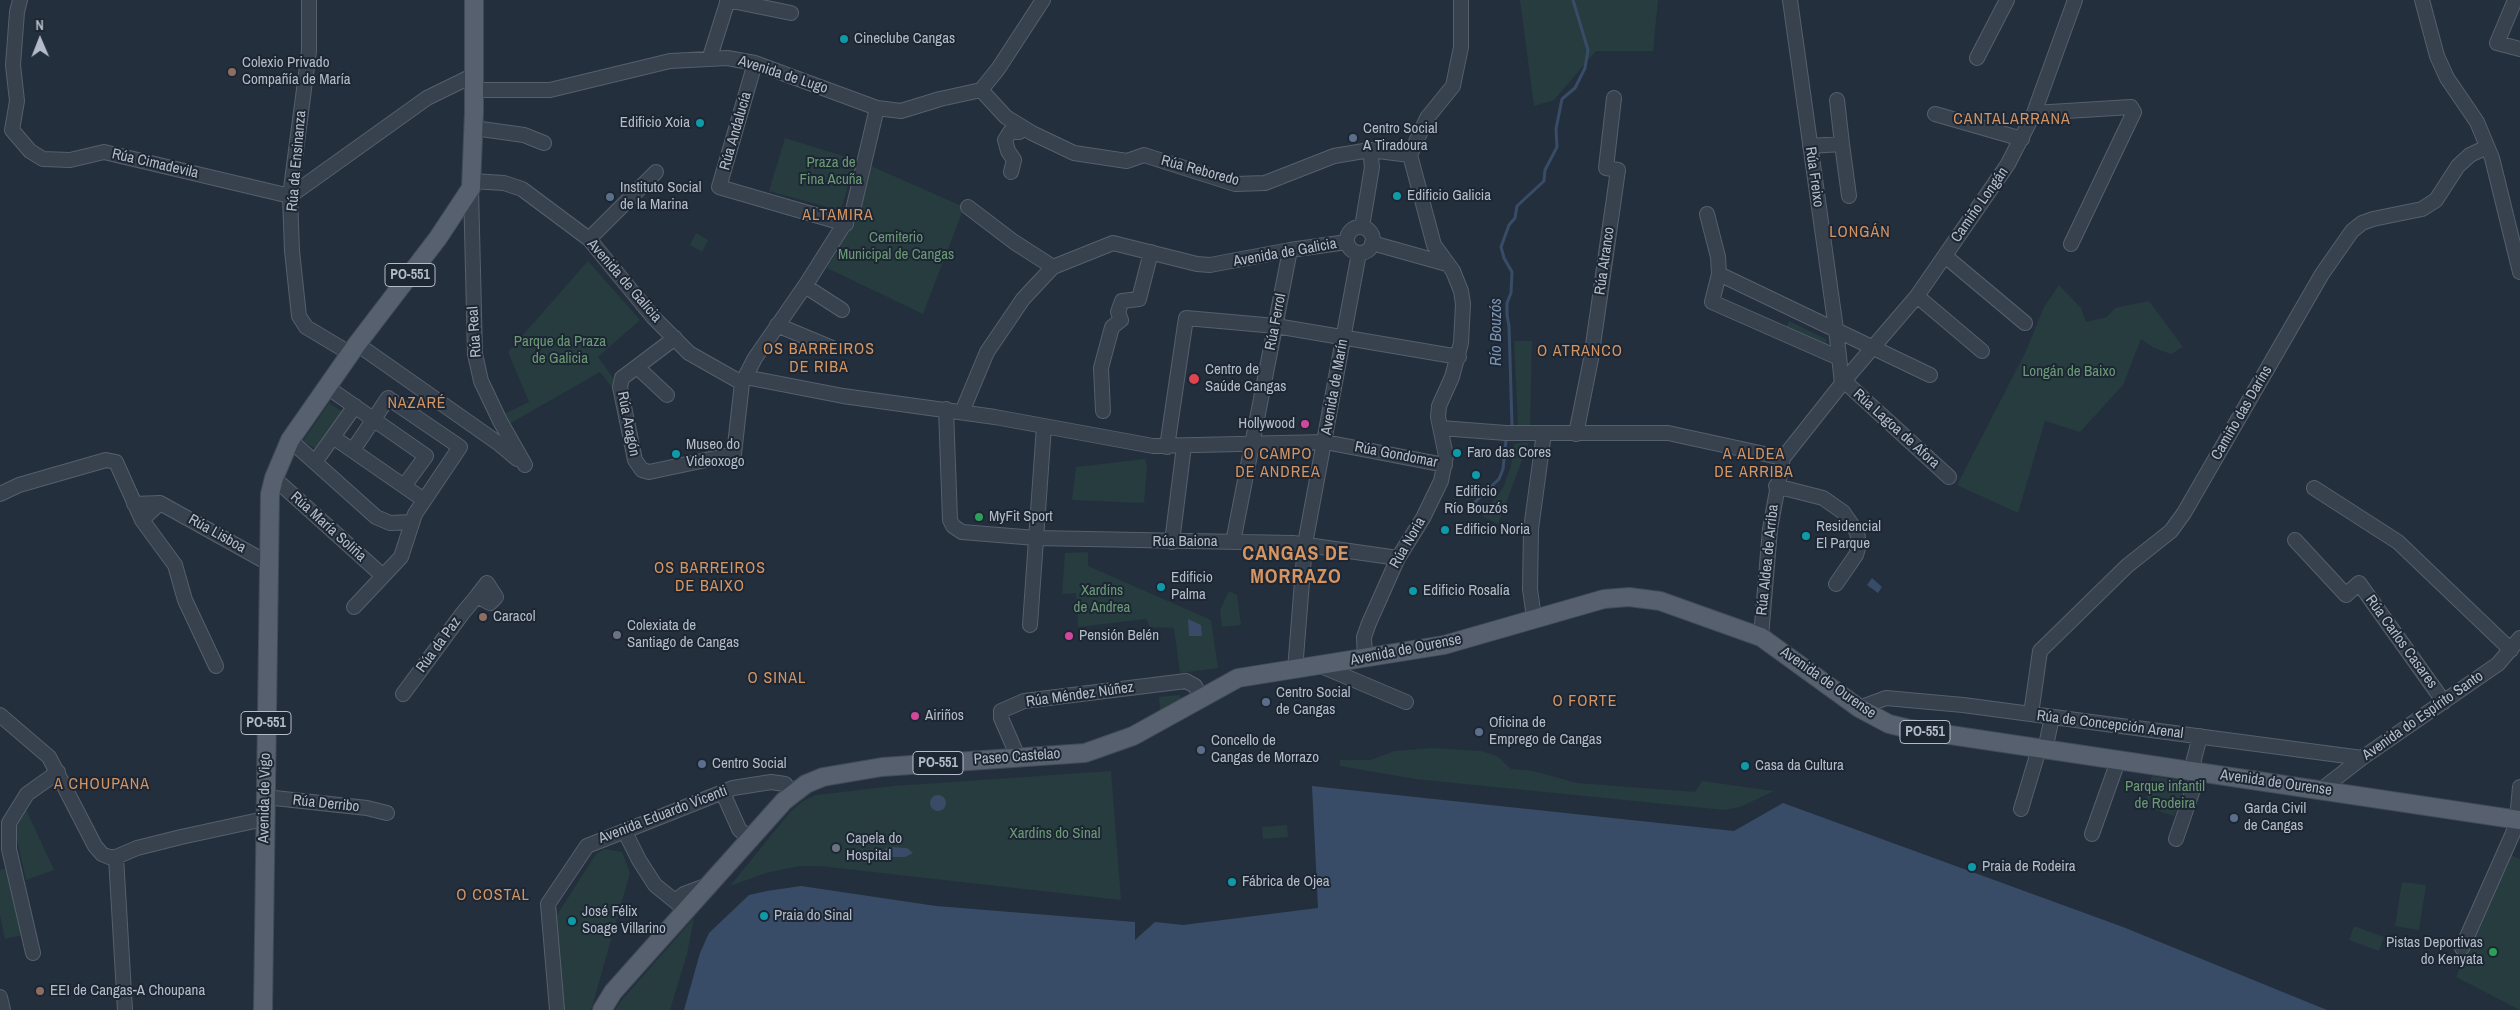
<!DOCTYPE html>
<html>
<head>
<meta charset="utf-8">
<style>
	body { margin:0 }
	#map { position:relative; width:2520px; height:1010px; overflow:hidden; background:#242f3e; font-family:"Archivo Narrow",sans-serif }
	canvas { display:block }
	.north { position:absolute; left:15px; top:15px; width:50px; height:50px; -webkit-text-stroke:4px #1d2633; paint-order:stroke; rotate:359deg; font-size:14px; font-weight:700; line-height:20px; text-align:center; color:#b4bcc9 }
	.north::after { content:''; display:block; margin:auto; width:18px; height:22px; background:#b4bcc9; clip-path:polygon(50% 0,100% 100%,50% 72%,0 100%) }
</style>
</head>
<body>
<div id="map">
<canvas width="2520" height="1010"></canvas>
<div class="north">N</div>
</div>
<script>
const ctx = document.querySelector('canvas').getContext('2d');
ctx.lineJoin = 'round';
function fillPath(path, color) { ctx.fillStyle = color; ctx.fill(path, 'evenodd'); }
const poly = rows => new Path2D(rows.map(r => 'M' + r).join(''));
function trace(path, color, width, dash) { ctx.strokeStyle = color; ctx.lineWidth = width; ctx.lineCap = dash ? 'butt' : 'round'; ctx.setLineDash(dash || []); ctx.stroke(path); }
function drawText(font, color, halo, rows, align = 'center') {
  ctx.font = font + ' "Archivo Narrow",sans-serif'; ctx.lineWidth = 4; ctx.setLineDash([]); ctx.textBaseline = 'middle'; ctx.strokeStyle = halo; ctx.fillStyle = color; for (const [text, x, y, turn = 0] of rows) {
    ctx.save(); ctx.translate(x, y); ctx.rotate((+turn || 0) * Math.PI / 180); ctx.textAlign = isNaN(turn) ? turn : align; if (halo) ctx.strokeText(text, 0, 0); ctx.fillText(text, 0, 0); ctx.restore();
  }
}
fillPath(poly([
	[1520,0,1658,0,1653,51,1596,51,1554,100,1534,106],
	[785,138,856,160,842,206,838,210,769,191],
	[871,166,964,207,923,314,827,268,858,212],
	[696,233,708,240,702,252,690,245],
	[588,261,640,320,598,357,615,381,611,386,600,372,509,424,504,414,529,402,508,352],
	[2059,285,2081,308,2086,322,2107,317,2115,308,2149,301,2183,347,2171,354,2154,348,2141,339,2123,385,2080,432,2045,421,2018,513,1957,485,2025,353,2044,307],
	[1789,321,1826,339,1828,346,1785,331],
	[1514,341,1532,341,1530,426,1518,425],
	[329,403,343,412,317,450,303,441],
	[1529,442,1498,524,1482,516,1503,488,1511,466,1514,444],
	[1145,459,1147,466,1144,503,1072,500,1076,467],
	[1088,552,1088,566,1211,620,1218,668,1180,673,1174,628,1150,627,1146,619,1078,627,1076,593,1062,594,1065,553],
	[1229,591,1237,595,1241,625,1222,627,1220,610],
	[1180,695,1181,700,1160,711,1159,697],
	[1431,748,1481,751,1497,756,1511,769,1533,771,1577,783,1695,792,1702,781,1774,791,1740,807,1724,810,1415,779,1340,766,1340,760,1370,760,1395,751],
	[1111,771,1121,900,820,866,799,866,766,873,730,886,791,811,803,801,816,795,894,786],
	[2152,776,2182,781,2185,789,2174,816,2144,806],
	[24,805,54,870,26,880,15,831],
	[1287,825,1288,837,1263,839,1262,827],
	[604,849,622,852,630,873,591,1010,561,1010,555,918,596,854],
	[2508,854,2520,859,2520,1010,2456,977],
	[8,868,22,935,5,939,0,916,0,870],
	[2402,882,2426,885,2419,930,2395,926],
	[694,918,687,954,670,1010,615,1010,621,1001],
	[2354,926,2384,937,2379,951,2349,940]
]), '#263c3f');
fillPath(poly([
	[1872,578,1882,587,1878,593,1867,585],
	[1188,619,1201,625,1202,636,1189,636],
	[1312,786,1734,831,1783,803,2123,927,2327,1010,684,1010,700,953,709,933,749,895,767,891,801,886,936,906,1135,922,1135,940,1155,922,1183,925,1318,908],
	'930 803a8 8 0 1 1 16 0a8 8 0 1 1-16 0Z',
	[889,847,907,848,913,853,905,857,888,857,884,852,886,848]
]), '#394c67');
trace(poly([
	[1512,425,1509,326,1507,315,1507,303,1511,293,1512,272,1504,258,1501,247,1509,225,1515,218,1517,206,1544,181,1545,170,1557,147,1556,129,1562,99,1575,88,1585,68,1588,50,1573,0],
	[1472,505,1499,479,1503,469,1506,440]
]), '#394c67', 3);
const minor = poly([
	[309,0,309,51,290,196,292,251,299,316,306,327,351,354],
	[727,0,791,13],
	[1790,0,1836,329,1842,384],
	[2422,0,2437,56,2447,78,2477,122,2492,158,2520,272],
	[2515,0,2497,43,2520,49],
	[710,57,728,0],
	[1977,58,2007,0],
	[755,63,719,187,846,224],
	[474,90,550,90,670,61,727,58,755,63,877,108,901,111,940,99,981,90,998,69,1043,0],
	[981,90,1006,117,1032,133,1074,153,1127,161,1144,155,1235,184,1265,183,1334,156,1370,150,1410,155],
	[1837,100,1842,144],
	[2034,113,2131,107,2134,112,2071,244],
	[1935,114,2022,139],
	[474,128,524,135,544,143],
	[12,130,30,151,43,159,70,160,104,152,290,196,427,98,474,75],
	[12,130,17,101,13,65,17,12,20,0],
	[1810,146,1842,144,1849,196],
	[1410,155,1427,118,1453,86,1461,47,1461,0],
	[1011,172,1014,160,1008,151,1005,140,1010,132,1019,132,1023,128],
	[472,181,504,183,522,189,589,239,653,317,689,353,742,383],
	[471,188,475,354,481,381,500,421,525,465],
	[968,207,1014,242,1053,267],
	[1707,214,1718,257,1719,274,1712,302,1839,358],
	[1362,227,1372,167,1370,150],
	'1347 240a13 13 0 1 1 26 0a13 13 0 1 1-26 0Z',
	[589,239,656,172],
	[1372,243,1447,264],
	[1945,256,2025,323],
	[1719,274,1930,375],
	[805,286,842,310],
	[1917,296,1982,351],
	[777,325,832,348],
	[675,338,622,378,620,387,635,460,642,470,649,472,734,454,742,383,755,358,807,283,853,210,877,108],
	[357,344,498,443,517,459],
	[637,367,667,395],
	[745,377,843,396,995,417,1153,446,1325,442,1445,465],
	[1844,381,1949,477],
	[327,387,426,456,404,486],
	[946,409,950,520,953,526,962,532,1036,538,1293,543,1398,558],
	[1103,411,1101,368,1112,327,1121,320,1118,312,1122,301,1139,299,1151,252],
	[962,412,987,352,1023,299,1053,267,1113,243,1197,264,1210,265,1290,250,1347,242],
	[1441,428,1506,433,1668,433,1783,458],
	[1576,434,1591,359,1618,170,1606,168,1614,98],
	[333,437,424,500],
	[290,440,376,517,390,523,412,522],
	[1167,447,1186,318,1276,326,1459,357],
	[353,450,388,398,460,447,415,514,401,557,354,607],
	[315,462,355,406],
	[274,478,383,576],
	[1776,486,1823,498,1843,512,1857,532,1859,545,1856,555,1836,584],
	[2314,488,2398,542,2511,650],
	[0,494,19,485,106,460,116,462,142,520,175,565,185,600,216,666],
	[160,503,268,563],
	[134,504,160,503,142,520],
	[2295,540,2346,595,2359,583,2444,702],
	[1172,542,1184,446],
	[1233,542,1290,250],
	[1534,618,1530,589,1531,529,1544,433],
	[1030,625,1044,426],
	[1761,637,1770,529,1783,458,1844,381,1917,296,2008,164,2034,113,2075,0],
	[1365,658,1364,637,1369,623,1398,558,1423,518,1441,481,1446,456,1438,417,1439,406,1452,377,1461,343,1463,304,1461,291,1453,271,1434,245,1410,155],
	[1321,666,1406,702],
	[1295,670,1305,544,1359,253],
	[403,694,462,614,477,596,487,583,496,597,490,603,477,596],
	[1859,708,1886,698,1963,705,2362,758],
	[2031,714,2040,651,2127,566,2171,531,2184,513,2322,274,2352,231,2362,223,2373,219,2422,209,2436,200,2458,166,2470,155,2487,147],
	[0,715,49,757,95,846,102,854,109,857,116,857,137,848,181,837,264,819],
	[2045,750,2052,717],
	[1018,757,1001,718,1001,711,1024,701,1186,681,1195,686,1201,697],
	[2191,771,2200,736],
	[2322,789,2362,758,2498,664,2520,638],
	[723,793,739,829,749,839],
	[265,797,367,808,387,813],
	[2021,809,2039,749],
	[625,832,639,860,655,885,686,910],
	[2092,834,2118,761],
	[2176,839,2199,772],
	[116,857,125,1010],
	[675,901,684,894,708,885],
	[2462,948,2513,833,2517,819,2520,787],
	[33,953,9,849,9,823,27,794,58,772],
	[0,997,3,1010],
	[557,1010,548,904,587,846,733,788,771,782,785,784,792,793]
]);
const major = poly([
	[263,1010,270,494,274,478,290,440,357,344,438,238,471,188,474,112,474,0],
	[602,1010,613,992,637,965,784,801,806,784,823,777,882,767,1085,753,1133,736,1238,678,1444,645,1604,599,1629,597,1660,601,1761,637,1859,708,1889,724,1910,729,2520,820]
]);
trace(minor, '#565f6c', 16);
trace(major, '#414a57', 20);
trace(minor, '#38414e', 14);
trace(major, '#56606e', 18);
for (const [x, y, r, color] of [
	[844,39,5,"#0f9aa8"],
	[232,72,5,"#8d6e63"],
	[700,123,5,"#0f9aa8"],
	[1353,138,5,"#5c6f8a"],
	[1397,196,5,"#0f9aa8"],
	[610,197,5,"#5c6f8a"],
	[1194,379,6,"#e0444e"],
	[1305,424,5,"#d1479c"],
	[1457,453,5,"#0f9aa8"],
	[676,454,5,"#0f9aa8"],
	[1476,475,5,"#0f9aa8"],
	[979,517,5,"#2e9e5b"],
	[1445,530,5,"#0f9aa8"],
	[1806,536,5,"#0f9aa8"],
	[1161,587,5,"#0f9aa8"],
	[1413,591,5,"#0f9aa8"],
	[483,617,5,"#8d6e63"],
	[617,635,5,"#6b7280"],
	[1069,636,5,"#d1479c"],
	[1266,702,5,"#5c6f8a"],
	[915,716,5,"#d1479c"],
	[1479,732,5,"#5c6f8a"],
	[1201,750,5,"#5c6f8a"],
	[702,764,5,"#5c6f8a"],
	[1745,766,5,"#0f9aa8"],
	[2234,818,5,"#5c6f8a"],
	[836,848,5,"#6b7280"],
	[1972,867,5,"#0f9aa8"],
	[1232,882,5,"#0f9aa8"],
	[764,916,5,"#0f9aa8"],
	[572,921,5,"#0f9aa8"],
	[2493,952,5,"#2e9e5b"],
	[40,991,5,"#8d6e63"]
]) { const dot = new Path2D(); dot.arc(x, y, r, 0, 2 * Math.PI); ctx.fillStyle = color; ctx.fill(dot); trace(dot, '#1d2633', 2); }
for (const [x, y, w] of [
	[410,275,50],
	[266,723,50],
	[1925,732,50],
	[938,763,50]
]) { const box = new Path2D(); box.roundRect(x - w / 2, y - 11.5, w, 23, 4); ctx.fillStyle = '#1d2633'; ctx.fill(box); trace(box, '#b4bcc9', 1); }
drawText('bold 14px', '#b4bcc9', null, [
	["PO-551",410,275],
	["PO-551",266,723],
	["PO-551",1925,732],
	["PO-551",938,763]
]);
drawText('15px', '#b4bcc9', '#1d2633', [
	["Cineclube Cangas",854,39],
	["Colexio Privado",242,63],
	["Compañía de María",242,80],
	["Edificio Xoia",690,123,"right"],
	["Centro Social",1363,129],
	["A Tiradoura",1363,146],
	["Instituto Social",620,188],
	["de la Marina",620,205],
	["Edificio Galicia",1407,196],
	["Centro de",1205,370],
	["Saúde Cangas",1205,387],
	["Hollywood",1295,424,"right"],
	["Museo do",686,445],
	["Videoxogo",686,462],
	["Faro das Cores",1467,453],
	["Edificio",1476,492,"center"],
	["Río Bouzós",1476,509,"center"],
	["MyFit Sport",989,517],
	["Residencial",1816,527],
	["El Parque",1816,544],
	["Edificio Noria",1455,530],
	["Edificio",1171,578],
	["Palma",1171,595],
	["Edificio Rosalía",1423,591],
	["Caracol",493,617],
	["Colexiata de",627,626],
	["Santiago de Cangas",627,643],
	["Pensión Belén",1079,636],
	["Centro Social",1276,693],
	["de Cangas",1276,710],
	["Airiños",925,716],
	["Oficina de",1489,723],
	["Emprego de Cangas",1489,740],
	["Concello de",1211,741],
	["Cangas de Morrazo",1211,758],
	["Centro Social",712,764],
	["Casa da Cultura",1755,766],
	["Garda Civil",2244,809],
	["de Cangas",2244,826],
	["Capela do",846,839],
	["Hospital",846,856],
	["Praia de Rodeira",1982,867],
	["Fábrica de Ojea",1242,882],
	["José Félix",582,912],
	["Soage Villarino",582,929],
	["Praia do Sinal",774,916],
	["Pistas Deportivas",2483,943,"right"],
	["do Kenyata",2483,960,"right"],
	["EEI de Cangas-A Choupana",50,991]
], 'left');
drawText('15px', '#b4bcc9', '#1d2633', [
	["Avenida de Lugo",783,75,18],
	["Rúa Andalucía",736,131,-74],
	["Rúa da Ensinanza",297,161,-85],
	["Rúa Cimadevila",155,164,13],
	["Rúa Reboredo",1200,171,15],
	["Rúa Freixo",1814,177,82],
	["Camiño Longán",1980,205,-55],
	["Avenida de Galicia",1285,253,-10],
	["Rúa Atranco",1605,261,-82],
	["Avenida de Galicia",624,281,49],
	["Rúa Ferrol",1276,322,-79],
	["Rúa Real",475,332,-94],
	["Avenida de Marín",1335,387,-80],
	["Camiño das Daríns",2242,413,-60],
	["Rúa Aragón",628,424,79],
	["Rúa Lagoa de Afora",1896,429,42],
	["Rúa Gondomar",1396,455,11],
	["Rúa María Soliña",328,527,42],
	["Rúa Lisboa",217,534,29],
	["Rúa Baiona",1185,542],
	["Rúa Noria",1408,543,-60],
	["Rúa Aldea de Arriba",1768,560,-84],
	["Rúa Carlos Casares",2401,642,54],
	["Rúa da Paz",439,645,-54],
	["Avenida de Ourense",1406,650,-11],
	["Avenida de Ourense",1828,683,35],
	["Rúa Méndez Núñez",1080,695,-8],
	["Avenida do Espírito Santo",2423,716,-35],
	["Rúa de Concepción Arenal",2110,725,7],
	["Paseo Castelao",1017,757,-4],
	["Avenida de Ourense",2276,783,8],
	["Avenida de Vigo",265,798,-89],
	["Rúa Derribo",326,804,6],
	["Avenida Eduardo Vicenti",663,815,-21]
]);
drawText('15px', '#6b9a76', '#1d2633', [
	["Praza de",831,163],
	["Fina Acuña",831,180],
	["Cemiterio",896,238],
	["Municipal de Cangas",896,255],
	["Parque da Praza",560,342],
	["de Galicia",560,359],
	["Longán de Baixo",2069,372],
	["Xardíns",1102,591],
	["de Andrea",1102,608],
	["Parque infantil",2165,787],
	["de Rodeira",2165,804],
	["Xardíns do Sinal",1055,834]
]);
ctx.letterSpacing = '1px';
drawText('16px', '#d59563', '#1d2633', [
	["CANTALARRANA",2012,120],
	["ALTAMIRA",838,216],
	["LONGÁN",1860,233],
	["OS BARREIROS",819,350],
	["DE RIBA",819,368],
	["O ATRANCO",1580,352],
	["NAZARÉ",417,404],
	["O CAMPO",1278,455],
	["DE ANDREA",1278,473],
	["A ALDEA",1754,455],
	["DE ARRIBA",1754,473],
	["OS BARREIROS",710,569],
	["DE BAIXO",710,587],
	["O SINAL",777,679],
	["O FORTE",1585,702],
	["A CHOUPANA",102,785],
	["O COSTAL",493,896]
]);
ctx.letterSpacing = '0px';
drawText('italic 16px', '#7c92b1', '#1d2633', [
	["Río Bouzós",1497,332,-90]
]);
ctx.letterSpacing = '1px';
drawText('bold 20px', '#d59563', '#1d2633', [
	["CANGAS DE",1296,555],
	["MORRAZO",1296,578]
]);
ctx.letterSpacing = '0px';
</script>
</body>
</html>
